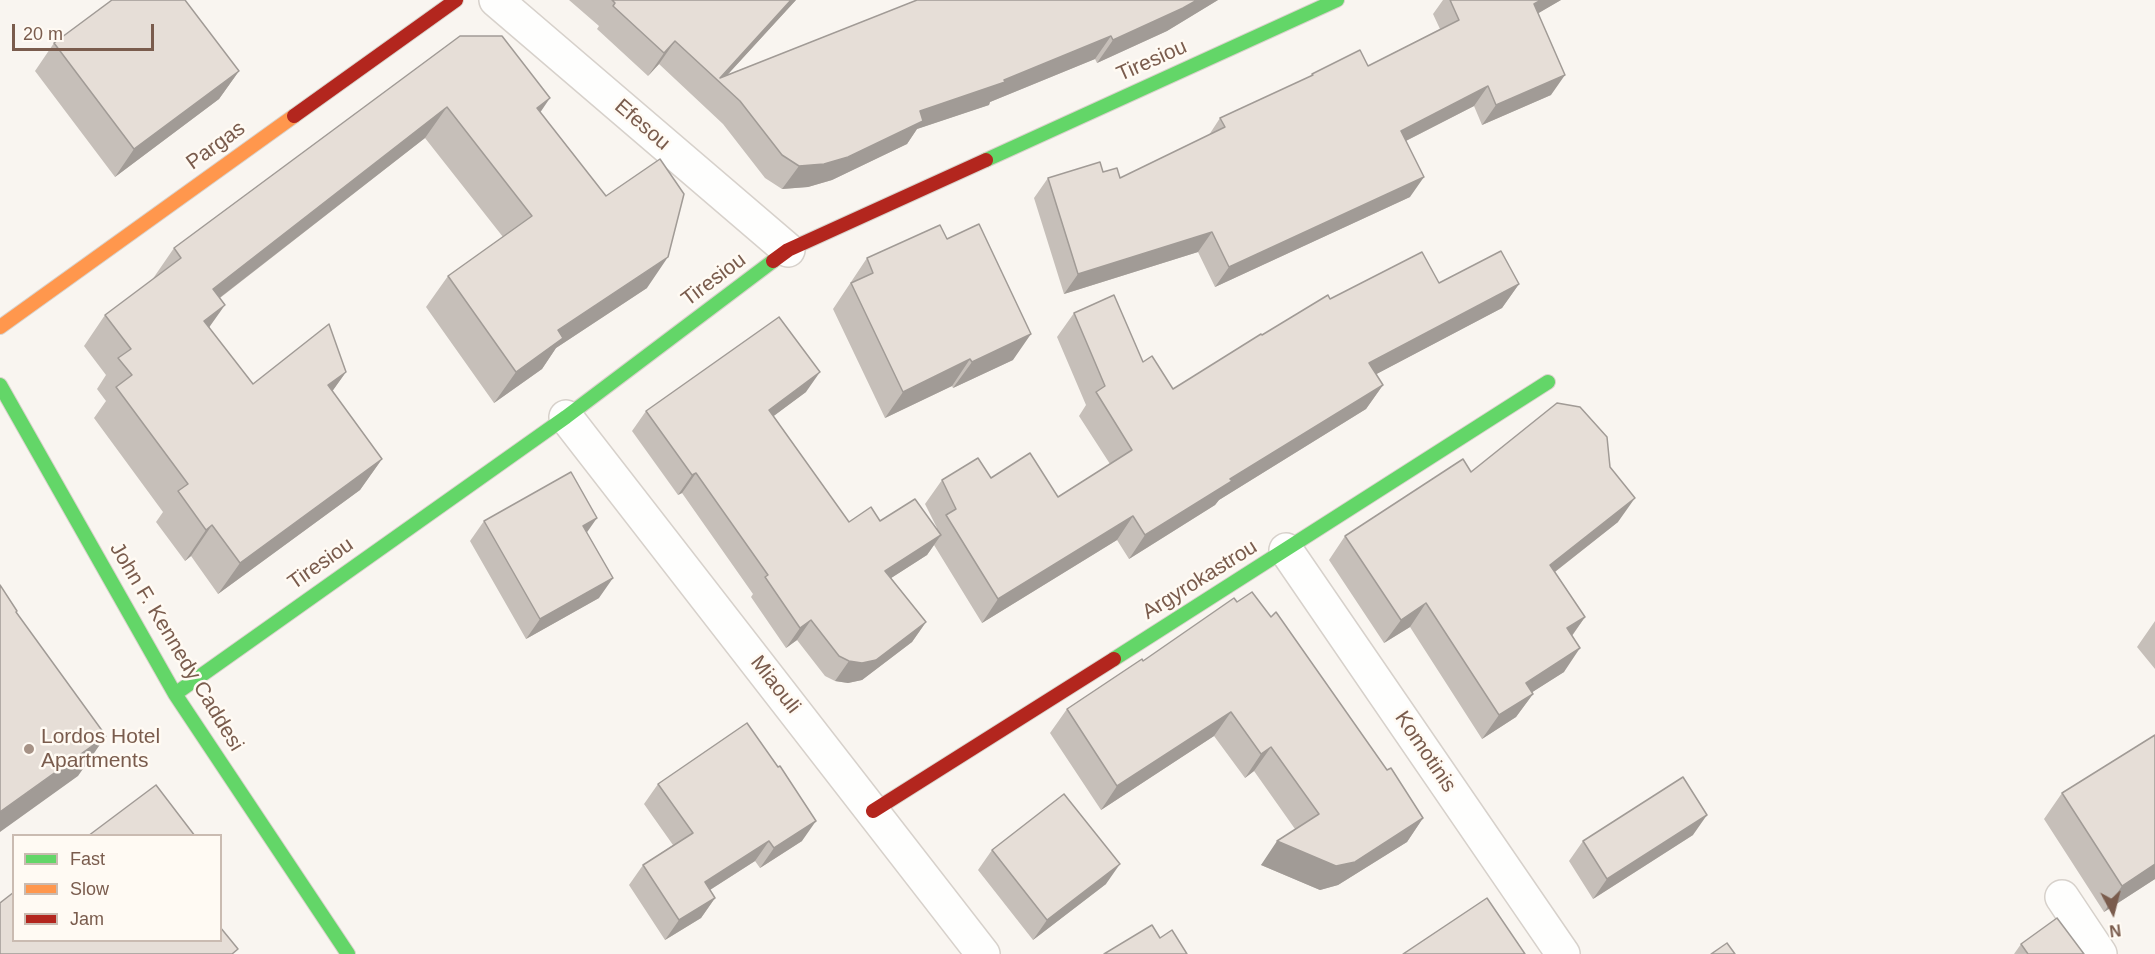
<!DOCTYPE html>
<html>
<head>
<meta charset="utf-8">
<style>
	body { margin:0 }
	#map { position:relative; width:2155px; height:954px; overflow:hidden; background:#f9f5f0; font-family:Arial,sans-serif }
	canvas { display:block }
	.legend { position:absolute; left:12px; top:834px; width:210px; height:108px; box-sizing:border-box; background:#fffaf3; border:2px solid #cabbb1; margin:0; padding:8px 10px; list-style:none; font-size:18px; color:#7a5c4d }
	.legend li { display:flex; align-items:center; gap:12px; height:30px }
	.legend b { width:30px; border:2px solid #cabbb1 }
	.north { position:absolute; left:2083px; top:882px; width:60px; height:60px; -webkit-text-stroke:4px #fffaf3; paint-order:stroke; rotate:173deg; font-size:16px; font-weight:700; line-height:24px; text-align:center; color:#7a5c4d }
	.north::after { content:''; display:block; margin:auto; width:21px; height:27px; background:#7a5c4d; clip-path:polygon(50% 0,100% 100%,50% 72%,0 100%) }
	.scale { position:absolute; left:12px; top:24px; width:142px; height:27px; box-sizing:border-box; border:3px solid #7a5c4d; border-top:0; padding-left:8px; font-size:18px; line-height:21px; white-space:nowrap; color:#7a5c4d; -webkit-text-stroke:4px #fffaf3; paint-order:stroke }
</style>
</head>
<body>
<div id="map">
<canvas width="2155" height="954"></canvas>
<ul class="legend">
<li><b style="height:8px;background:#63d668"></b>Fast</li>
<li><b style="height:8px;background:#ff974d"></b>Slow</li>
<li><b style="height:8px;background:#b3261e"></b>Jam</li>
</ul>
<div class="north">N</div>
<div class="scale">20 m</div>
</div>
<script>
const ctx = document.querySelector('canvas').getContext('2d');
ctx.lineJoin = 'round';
const poly = rows => new Path2D(rows.map(r => 'M' + r).join(''));
function trace(path, color, width, dash) { ctx.strokeStyle = color; ctx.lineWidth = width; ctx.lineCap = dash ? 'butt' : 'round'; ctx.setLineDash(dash || []); ctx.stroke(path); }
function fillPath(path, color) { ctx.fillStyle = color; ctx.fill(path, 'evenodd'); }
function drawText(font, color, halo, rows, align = 'center') {
  ctx.font = font + ' Arial,sans-serif'; ctx.lineWidth = 5; ctx.setLineDash([]); ctx.textBaseline = 'middle'; ctx.strokeStyle = halo; ctx.fillStyle = color; for (const [text, x, y, turn = 0] of rows) {
    ctx.save(); ctx.translate(x, y); ctx.rotate((+turn || 0) * Math.PI / 180); ctx.textAlign = isNaN(turn) ? turn : align; if (halo) ctx.strokeText(text, 0, 0); ctx.fillText(text, 0, 0); ctx.restore();
  }
}
const street = poly([
	[496,0,788,250],
	[566,417,983,954],
	[1286,550,1563,954],
	[2062,897,2100,954]
]);
const fast = poly([
	[986,160,1337,0],
	[0,385,175,694,348,954],
	[1114,659,1548,382],
	[175,694,566,417,773,261]
]);
const slow = poly([
	[0,327,294,116]
]);
const jam = poly([
	[294,116,456,0],
	[773,261,788,250,986,160],
	[873,811,1114,659]
]);
trace(street, '#d7d1cb', 36);
trace(fast, '#d9d2cb', 16);
trace(slow, '#d9d2cb', 16);
trace(jam, '#d9d2cb', 16);
trace(street, '#fefefd', 33);
trace(fast, '#63d668', 14);
trace(slow, '#ff974d', 14);
trace(jam, '#b3261e', 14);
fillPath(poly([
	[569,0,796,0,727,75,917,0,1218,0,1167,31,1097,63,1095,59,990,102,989,105,917,129,907,144,832,180,808,187,782,189,765,178,723,124,659,64,648,76,597,29,599,26],
	[1443,0,1561,0,1538,13,1551,95,1482,125,1474,106,1406,141,1410,197,1215,287,1198,252,1064,294,1034,198,1048,178,1103,172,1120,178,1209,135,1220,118,1311,76,1312,74,1368,66,1440,29,1433,14],
	[460,36,540,112,647,288,556,348,542,369,494,403,426,307,448,276,503,237,425,138,220,298,209,328,253,384,346,372,332,391,382,459,360,490,218,594,191,556,185,561,156,522,163,512,94,418,106,401,97,389,106,375,84,346,105,315,152,280,174,248],
	[54,43,239,71,219,99,115,177,35,71],
	[947,239,1013,360,953,388,952,386,885,418,833,309,867,258],
	[1439,283,1519,284,1502,308,1376,374,1383,385,1366,409,1219,500,1215,505,1129,559,1117,540,982,623,934,545,927,555,891,578,926,622,912,642,862,680,848,683,835,681,825,676,797,640,786,648,751,597,753,594,682,493,678,495,632,431,646,411,806,392,773,416,849,522,880,521,937,528,925,504,942,480,991,478,1058,497,1110,464,1079,416,1086,405,1057,337,1074,313,1143,362,1173,389,1262,335,1330,299],
	[1610,467,1618,522,1555,572,1585,617,1572,636,1564,672,1532,692,1533,694,1516,717,1482,739,1410,627,1384,643,1329,560,1345,536,1471,472],
	[484,521,586,533,599,598,526,639,470,541],
	[1237,602,1271,617,1423,818,1407,842,1338,885,1320,890,1261,865,1295,829,1254,771,1245,778,1214,736,1101,810,1050,733,1067,709],
	[2155,621,2155,669,2137,647],
	[2155,735,2155,879,2104,912,2044,819,2062,793],
	[658,784,802,841,760,868,755,861,710,890,715,898,701,918,665,940,629,885,643,865,673,845,644,804],
	[1693,835,1593,899,1569,861,1583,841],
	[992,850,1106,884,1033,940,978,870],
	[2021,944,2084,954,2014,954]
]), '#c6bfb9');
fillPath(poly([
	[791,0,796,0,720,83,718,81],
	[1197,0,1218,0,1167,31,1097,63,1113,40],
	[1541,0,1561,0,1520,24,1534,4],
	[1111,36,1095,59,990,102,989,105,917,129,907,144,832,180,808,187,782,189,799,166,920,111,1004,80],
	[675,41,659,64,648,76,664,53],
	[239,71,219,99,115,177,134,149],
	[1565,75,1551,95,1482,125,1496,105],
	[1488,86,1474,106,1386,151,1401,131],
	[550,98,529,129,537,108],
	[447,107,425,138,191,320,213,289],
	[1424,177,1410,197,1215,287,1229,267],
	[1212,232,1198,252,1064,294,1078,274],
	[668,257,647,288,556,348,542,369,494,403,516,372,558,330],
	[1519,284,1502,308,1352,387,1369,363],
	[225,305,203,336,204,321],
	[1031,334,1013,360,953,388,972,362],
	[970,359,952,386,885,418,903,392],
	[346,372,324,403,328,385],
	[820,372,806,392,755,430,769,410],
	[1383,385,1366,409,1219,500,1215,505,1129,559,1145,535,1230,479],
	[382,459,360,490,218,594,240,563],
	[696,473,682,493,678,495,692,475],
	[1635,498,1618,522,1533,589,1550,565],
	[1133,516,1117,540,982,623,998,599],
	[597,518,583,538,583,526],
	[212,525,191,556,185,561,206,530],
	[941,535,927,555,871,591,885,571],
	[613,578,599,598,526,639,540,619],
	[1426,603,1410,627,1384,643,1401,620],
	[1585,617,1568,641,1567,628],
	[811,620,797,640,786,648,800,628],
	[926,622,912,642,862,680,848,683,835,681,849,661],
	[1580,648,1564,672,1509,707,1526,683],
	[1533,694,1516,717,1482,739,1499,715],
	[1231,712,1214,736,1101,810,1117,786],
	[106,736,78,776,0,832,0,812],
	[1271,747,1254,771,1245,778,1261,754],
	[1707,815,1693,835,1593,899,1607,879],
	[1423,818,1407,842,1338,885,1320,890,1261,865,1277,841],
	[816,821,802,841,760,868,774,848],
	[769,841,755,861,691,902,705,882],
	[1120,864,1106,884,1033,940,1047,920],
	[2155,864,2155,879,2104,912,2122,886],
	[715,898,701,918,665,940,679,920]
]), '#a19b96');
const building = poly([
	[112,0,185,0,239,71,134,149,54,43,112,0],
	[612,0,791,0,720,78,917,0,1197,0,1183,8,1113,40,1111,36,1004,80,1005,82,920,111,923,121,848,157,824,164,799,166,782,155,740,101,675,41,664,53,613,6,615,3,612,0],
	[1450,0,1541,0,1534,4,1565,75,1496,105,1488,86,1401,131,1424,177,1229,267,1212,232,1078,274,1048,178,1100,162,1103,172,1117,168,1120,178,1225,127,1220,118,1313,75,1312,74,1360,50,1368,66,1459,20,1450,0],
	[460,36,502,36,550,98,537,108,606,196,660,159,684,194,668,257,558,330,563,338,516,372,448,276,532,216,447,107,213,289,225,305,204,321,253,384,329,324,346,372,328,385,382,459,240,563,212,525,206,530,178,491,188,484,116,387,132,375,118,358,131,349,105,315,181,258,174,248,460,36],
	[979,224,1031,334,972,362,970,359,903,392,851,283,873,273,867,258,940,225,947,239,979,224],
	[1501,251,1519,284,1369,363,1383,385,1230,479,1232,481,1145,535,1133,516,998,599,946,515,956,509,942,480,978,458,991,478,1030,453,1058,497,1132,450,1096,392,1105,386,1074,313,1114,295,1143,362,1152,356,1173,389,1261,334,1262,335,1328,295,1330,299,1422,252,1439,283,1501,251],
	[779,317,820,372,769,410,849,522,871,507,880,521,915,499,941,535,885,571,926,622,876,660,862,663,849,661,839,656,811,620,800,628,765,577,768,575,696,473,692,475,646,411,779,317],
	[1557,403,1580,407,1607,437,1610,467,1635,498,1550,565,1585,617,1567,628,1580,648,1526,683,1533,694,1499,715,1426,603,1401,620,1345,536,1463,459,1471,472,1557,403],
	[571,472,597,518,583,526,613,578,540,619,484,521,571,472],
	[0,585,17,611,16,612,106,736,0,812,0,585],
	[1252,592,1271,617,1276,612,1387,770,1391,768,1423,818,1355,862,1336,866,1277,841,1319,814,1271,747,1261,754,1231,712,1117,786,1067,709,1142,659,1143,661,1234,598,1237,602,1252,592],
	[747,723,778,767,780,766,816,821,774,848,769,841,705,882,715,898,679,920,643,865,693,833,658,784,747,723],
	[2155,735,2155,864,2122,886,2062,793,2155,735],
	[1683,777,1707,815,1607,879,1583,841,1683,777],
	[156,785,195,836,88,836,156,785],
	[1064,794,1120,864,1047,920,992,850,1064,794],
	[14,892,14,940,220,940,220,927,238,949,232,954,0,954,0,903,14,892],
	[1487,898,1525,954,1403,954,1487,898],
	[2057,918,2084,954,2028,954,2021,944,2057,918],
	[1152,925,1160,938,1172,930,1187,954,1104,954,1152,925],
	[1727,943,1735,954,1711,954,1727,943]
]);
fillPath(building, '#e6ded7');
trace(building, '#a19b96', 1.5);
for (const [x, y, r, color] of [
	[29,749,6,"#a69286"]
]) { const dot = new Path2D(); dot.arc(x, y, r, 0, 2 * Math.PI); ctx.fillStyle = color; ctx.fill(dot); trace(dot, '#fffaf3', 2); }
drawText('21px', '#7a5c4d', '#fffaf3', [
	["Tiresiou",1152,61,-24],
	["Efesou",642,125,41],
	["Pargas",216,146,-36],
	["Tiresiou",714,280,-37],
	["Tiresiou",321,564,-35],
	["Argyrokastrou",1200,580,-32],
	["John F. Kennedy Caddesi",176,647,59],
	["Miaouli",775,685,52],
	["Komotinis",1425,752,56]
]);
drawText('21px', '#7a5c4d', '#fffaf3', [
	["Lordos Hotel",41,737],
	["Apartments",41,761]
], 'left');
</script>
</body>
</html>
